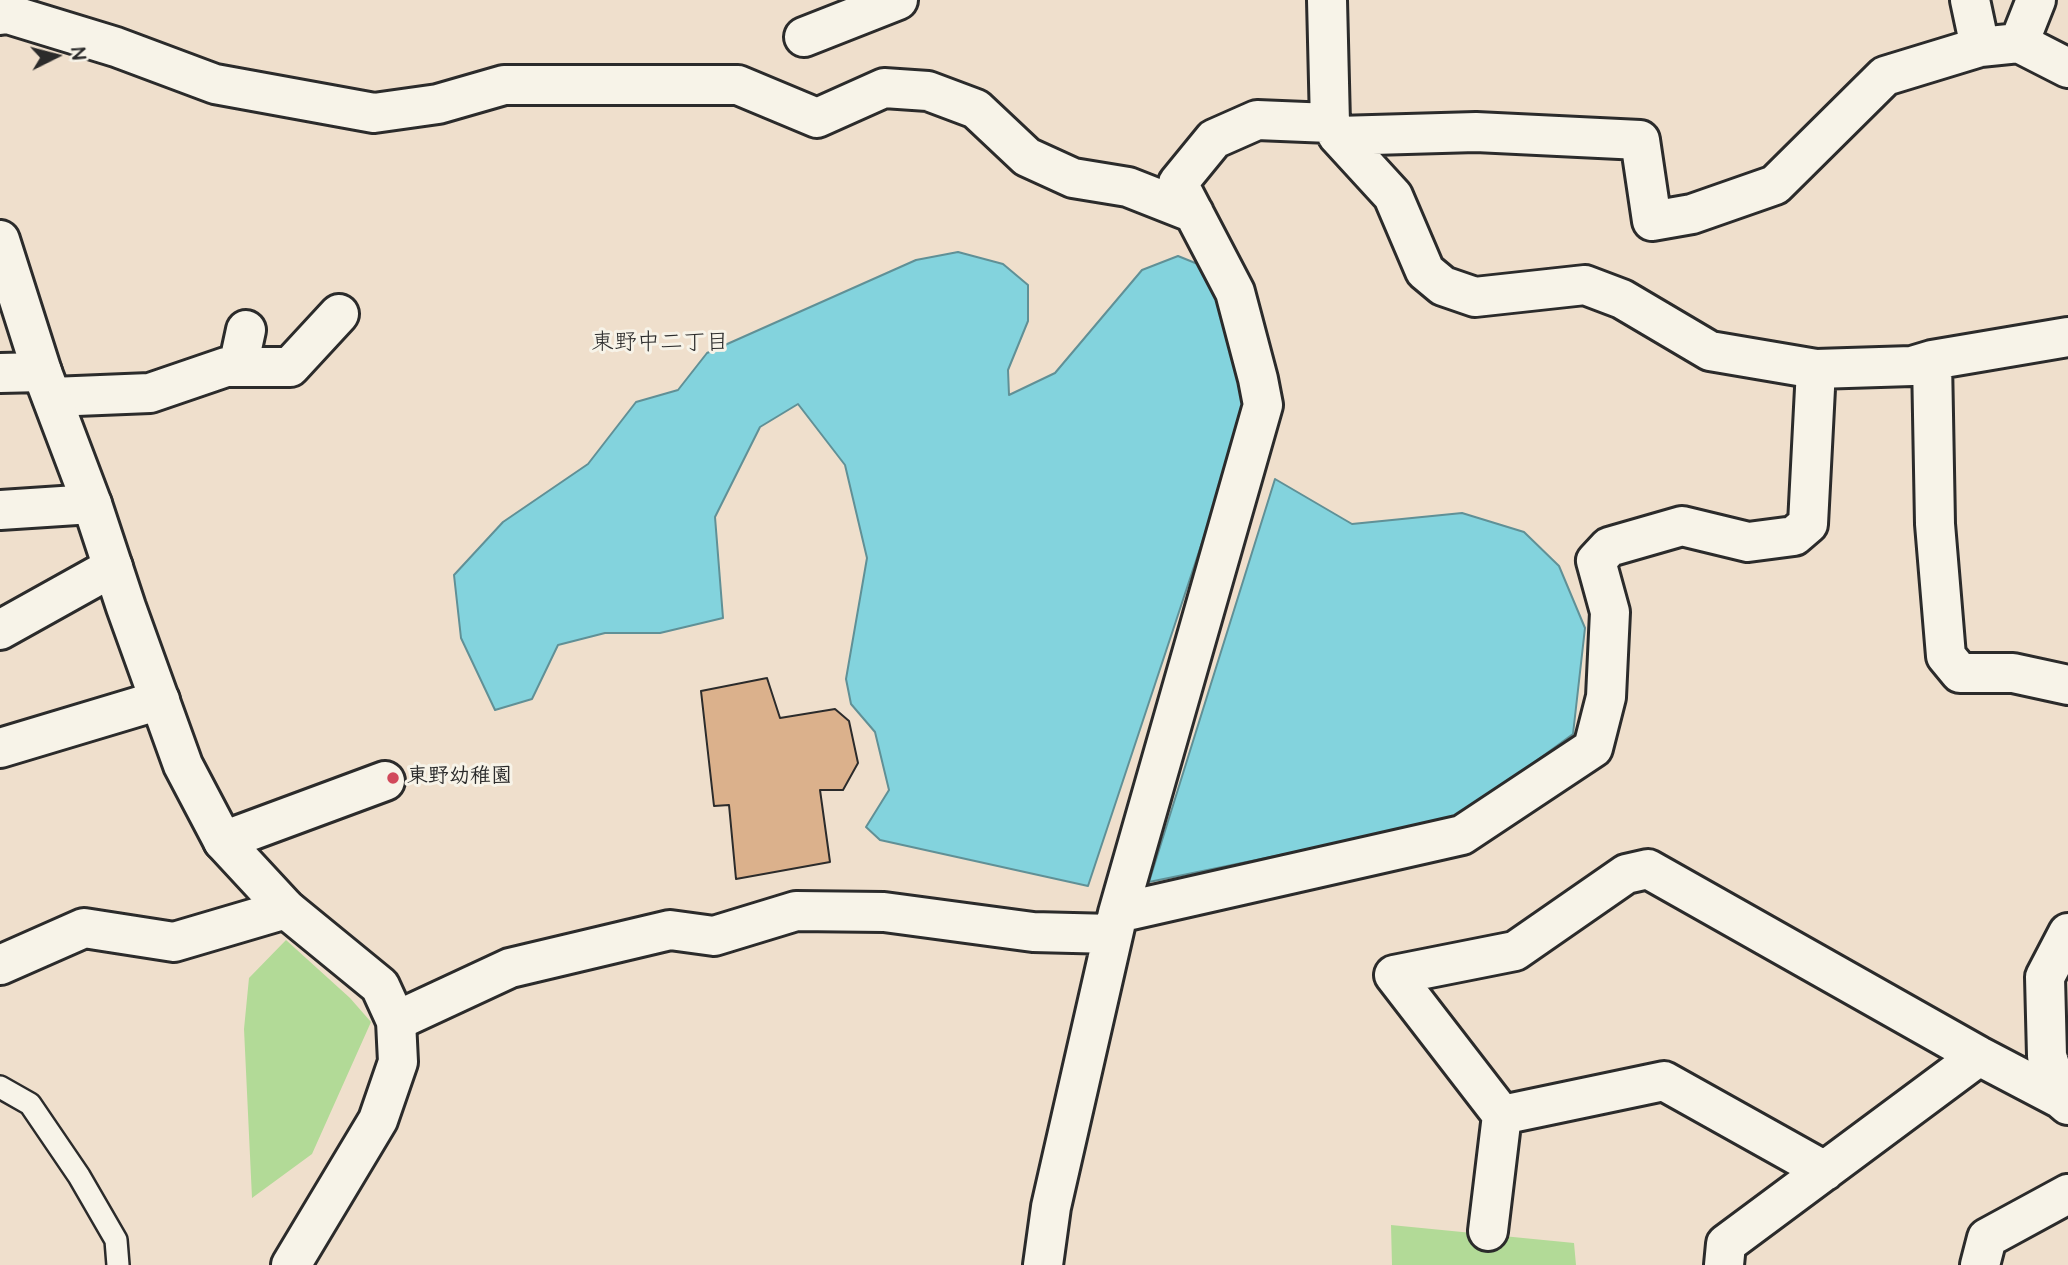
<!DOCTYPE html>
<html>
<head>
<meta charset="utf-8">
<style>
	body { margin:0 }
	#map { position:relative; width:2068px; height:1265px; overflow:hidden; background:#efdfcc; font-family:"Architects Daughter",sans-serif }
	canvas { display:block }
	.north { position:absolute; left:21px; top:21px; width:70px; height:70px; -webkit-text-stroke:5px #f7f3e8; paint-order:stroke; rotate:84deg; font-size:19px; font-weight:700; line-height:28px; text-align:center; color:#2b2b2b }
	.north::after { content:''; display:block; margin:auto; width:24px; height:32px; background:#2b2b2b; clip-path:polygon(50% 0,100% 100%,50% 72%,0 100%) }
</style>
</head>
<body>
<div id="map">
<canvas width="2068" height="1265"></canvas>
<div class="north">N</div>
</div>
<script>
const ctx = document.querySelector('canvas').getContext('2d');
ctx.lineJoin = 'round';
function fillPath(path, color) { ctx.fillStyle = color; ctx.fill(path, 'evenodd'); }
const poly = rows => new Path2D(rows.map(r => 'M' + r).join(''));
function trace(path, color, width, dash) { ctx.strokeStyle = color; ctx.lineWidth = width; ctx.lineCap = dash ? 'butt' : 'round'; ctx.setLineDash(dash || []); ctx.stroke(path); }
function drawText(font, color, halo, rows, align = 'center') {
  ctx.font = font + ' "Architects Daughter","Klee One",sans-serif'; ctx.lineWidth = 6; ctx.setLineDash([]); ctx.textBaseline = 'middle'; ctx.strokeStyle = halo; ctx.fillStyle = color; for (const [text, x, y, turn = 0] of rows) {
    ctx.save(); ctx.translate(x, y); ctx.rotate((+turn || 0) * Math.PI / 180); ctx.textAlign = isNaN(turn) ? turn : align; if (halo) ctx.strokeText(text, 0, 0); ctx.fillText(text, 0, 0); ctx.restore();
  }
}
fillPath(poly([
	[286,940,350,998,371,1022,312,1154,252,1198,244,1029,249,978],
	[1391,1225,1574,1243,1576,1265,1392,1265]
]), '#b2da97');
const water = poly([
	[958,252,1003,264,1028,285,1028,321,1008,370,1009,395,1055,373,1142,270,1178,256,1210,269,1247,407,1088,886,880,840,866,827,889,790,875,732,851,704,846,679,867,558,845,465,798,404,760,427,715,517,723,618,660,633,605,633,558,645,532,699,495,710,461,638,454,575,503,522,588,464,636,402,678,390,707,353,916,260,958,252],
	[1275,479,1352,524,1462,513,1524,532,1559,566,1585,628,1573,734,1491,794,1446,821,1149,882,1275,479]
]);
fillPath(water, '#83d3dd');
trace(water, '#609096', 2);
const building = poly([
	[767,678,780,718,835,709,849,721,858,763,843,790,820,790,830,862,736,879,729,805,714,806,701,691,767,678]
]);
fillPath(building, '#dbb18c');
trace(building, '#2b2b2b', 2);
const lane = poly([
	[0,1087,30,1104,79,1176,116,1240,118,1265]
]);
const street = poly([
	[1327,0,1330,123],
	[1970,0,1980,47],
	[0,15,8,14,116,47,215,84,374,113,438,104,504,85,738,85,817,118,884,88,928,91,976,109,1027,157,1073,178,1128,187,1194,213],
	[804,37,898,0],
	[2019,43,2036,0],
	[1338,136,1476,132,1640,140,1652,221,1692,214,1775,185,1885,76,1980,47,2019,43,2068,68],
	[1932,360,1935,524,1946,656,1960,673,2013,673,2068,685],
	[238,367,246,330],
	[0,373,42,372],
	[52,397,150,393,226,367,290,367,339,314],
	[0,510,92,504],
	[0,630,113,567],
	[0,748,160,700],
	[223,841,385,781],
	[1118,913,1462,835,1593,748,1606,697,1610,612,1596,561,1609,547,1682,526,1748,542,1794,536,1808,524,1816,369],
	[2068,933,2045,977,2047,1056,2061,1099,2068,1105],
	[0,965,84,928,174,942,286,909],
	[396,1021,510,968,670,930,714,936,796,911,884,912,1033,932,1113,934],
	[1502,1115,1664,1081,1825,1171],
	[1488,1231,1502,1115,1394,975,1515,951,1626,874,1648,869,1979,1056,2061,1099],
	[1043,1265,1051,1207,1118,913,1263,405,1258,379,1235,292,1178,183,1214,139,1257,120,1330,123,1338,136,1393,196,1425,271,1443,286,1475,297,1585,285,1622,299,1710,351,1816,369,1912,366,1932,360,2068,337],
	[1724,1265,1726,1244,1979,1056],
	[1980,1265,1987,1238,2068,1194]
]);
const secondary = poly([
	[0,240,42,372,92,504,126,607,183,765,223,841,286,909,380,986,396,1021,398,1062,378,1120,291,1265]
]);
trace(lane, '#2b2b2b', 26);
trace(street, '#2b2b2b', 44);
trace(secondary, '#2b2b2b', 44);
trace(lane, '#f7f3e8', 21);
trace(street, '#f7f3e8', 38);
trace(secondary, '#f7f3e8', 38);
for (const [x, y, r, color] of [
	[393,778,7,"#d1495b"]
]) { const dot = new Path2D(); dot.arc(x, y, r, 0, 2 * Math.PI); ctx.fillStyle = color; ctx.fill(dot); trace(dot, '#f7f3e8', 2.5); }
drawText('bold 21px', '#2b2b2b', '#f7f3e8', [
	["東野幼稚園",407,778]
], 'left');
drawText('23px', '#2b2b2b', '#f7f3e8', [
	["東野中二丁目",660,344]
]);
</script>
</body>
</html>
